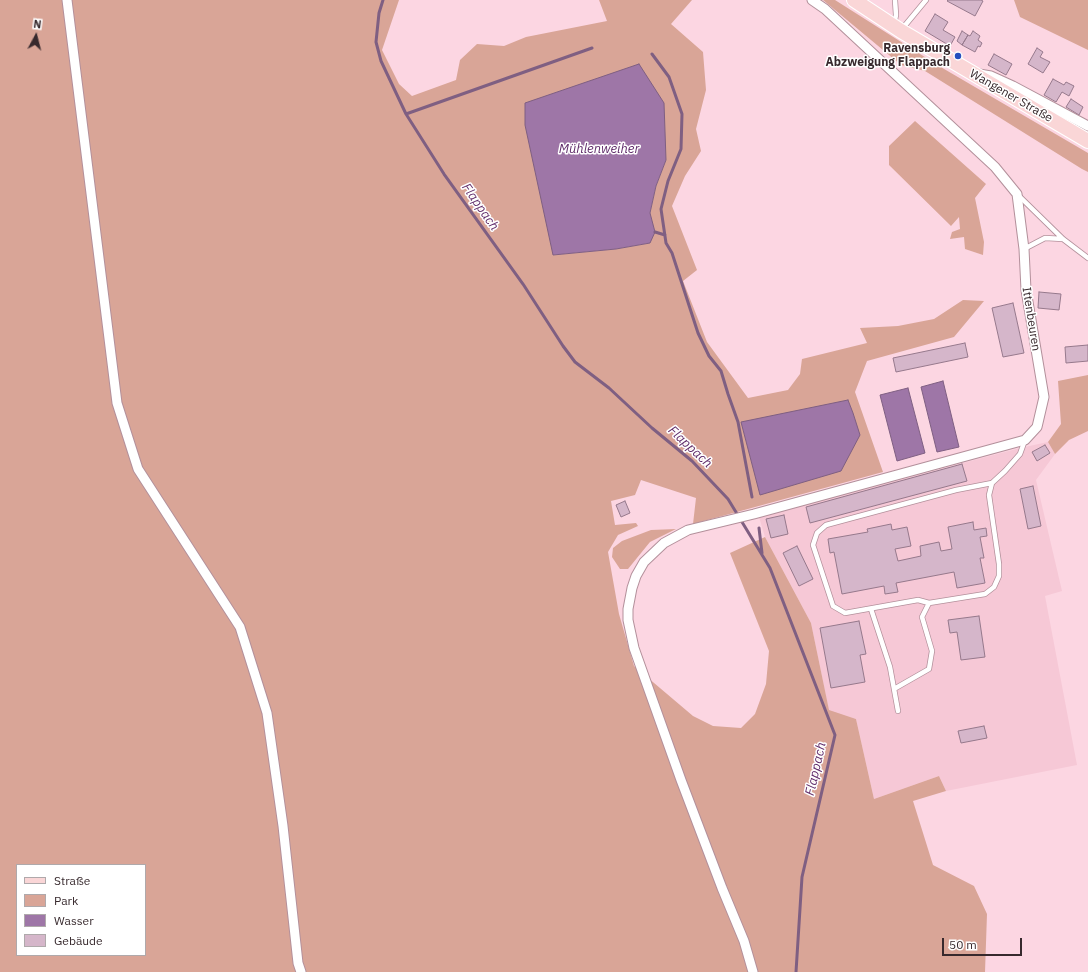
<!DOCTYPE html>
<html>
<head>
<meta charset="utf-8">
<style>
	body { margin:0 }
	#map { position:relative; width:1088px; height:972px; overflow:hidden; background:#fcd6e2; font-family:"IBM Plex Sans",sans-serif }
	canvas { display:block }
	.legend { position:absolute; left:16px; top:864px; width:130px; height:92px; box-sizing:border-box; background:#fff; border:1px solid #afa9ab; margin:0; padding:5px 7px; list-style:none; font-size:12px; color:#37292d }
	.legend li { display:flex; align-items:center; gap:8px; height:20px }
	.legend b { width:20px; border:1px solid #afa9ab }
	.north { position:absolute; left:16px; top:16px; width:40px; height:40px; -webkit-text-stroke:3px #fff; paint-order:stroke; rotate:7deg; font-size:11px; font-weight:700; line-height:16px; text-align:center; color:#37292d }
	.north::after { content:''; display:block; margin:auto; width:14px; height:18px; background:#37292d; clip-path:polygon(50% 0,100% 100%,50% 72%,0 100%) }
	.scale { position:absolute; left:942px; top:938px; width:80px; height:18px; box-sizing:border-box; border:2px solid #37292d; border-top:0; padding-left:5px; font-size:12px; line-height:14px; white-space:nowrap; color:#37292d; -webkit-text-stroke:3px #fff; paint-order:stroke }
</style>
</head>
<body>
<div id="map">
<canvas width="1088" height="972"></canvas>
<ul class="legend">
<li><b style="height:5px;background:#fad6d7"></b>Straße</li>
<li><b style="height:11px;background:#d9a597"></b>Park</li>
<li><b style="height:11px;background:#9e76a7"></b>Wasser</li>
<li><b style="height:11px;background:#d5b6ca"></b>Gebäude</li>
</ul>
<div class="north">N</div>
<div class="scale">50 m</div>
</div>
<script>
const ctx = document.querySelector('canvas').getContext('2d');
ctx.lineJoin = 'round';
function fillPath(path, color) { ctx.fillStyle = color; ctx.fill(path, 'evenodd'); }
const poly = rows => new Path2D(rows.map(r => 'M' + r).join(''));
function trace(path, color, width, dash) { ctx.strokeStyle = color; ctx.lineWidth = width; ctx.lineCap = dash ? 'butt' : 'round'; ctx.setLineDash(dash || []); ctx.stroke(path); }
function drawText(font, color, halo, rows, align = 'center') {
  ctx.font = font + ' "IBM Plex Sans",sans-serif'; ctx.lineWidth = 3; ctx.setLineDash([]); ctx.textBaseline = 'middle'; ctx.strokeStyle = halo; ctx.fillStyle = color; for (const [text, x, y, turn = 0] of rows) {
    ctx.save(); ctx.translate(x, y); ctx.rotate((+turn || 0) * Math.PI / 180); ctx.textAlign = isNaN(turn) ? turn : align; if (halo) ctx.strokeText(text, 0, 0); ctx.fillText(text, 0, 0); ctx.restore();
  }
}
fillPath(poly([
	[1048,442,1055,454,1036,480,1062,591,1045,596,1077,765,946,791,939,776,874,799,856,719,829,711,811,623,765,537,759,517,1020,448]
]), '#f6c8d6');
fillPath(poly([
	[0,0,399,0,382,50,399,84,412,96,456,80,460,60,477,44,504,46,526,37,607,21,599,0,692,0,671,24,703,52,706,90,696,129,701,151,685,176,672,206,697,270,683,281,707,342,748,398,788,390,800,374,802,359,867,343,860,328,898,326,934,319,963,300,984,301,954,337,867,361,855,392,883,472,693,524,696,498,641,480,635,495,611,501,615,525,636,523,638,526,618,535,608,552,619,614,634,666,693,716,713,726,741,728,755,714,766,684,769,651,730,553,765,537,811,623,829,710,856,719,874,799,939,776,946,791,913,801,933,865,974,886,987,914,985,972,0,972],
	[666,160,656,186,650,213,650,243,616,249,553,255],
	[17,865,145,865,145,955,17,955],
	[823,0,835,0,939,66,1088,153,1088,172,1082,169,925,71,901,65],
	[1014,0,1088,0,1088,50,1020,17],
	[915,121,986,184,975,198,984,242,983,255,965,249,964,237,950,239,952,232,960,229,959,217,951,226,889,165,889,146],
	[1088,375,1088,431,1069,440,1055,454,1048,442,1061,424,1058,381],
	[676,529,650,542,628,569,620,569,612,557,613,548,622,541,651,530]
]), '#d9a597');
const water = poly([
	[639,64,664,103,666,160,656,186,650,213,655,232,650,243,616,249,553,255,525,125,525,103,639,64],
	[943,381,959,447,937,452,921,387,943,381],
	[908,388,925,453,897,461,880,395,908,388],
	[848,400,853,413,860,435,841,471,760,495,741,422,848,400]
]);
fillPath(water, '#9e76a7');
trace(water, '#7f5f82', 1);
trace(poly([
	[383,0,379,13,376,42,381,61,406,114,444,174,523,284,563,346,575,362,609,388,652,428,692,461,728,499,770,568,835,735,802,877,796,972],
	[652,54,669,77,682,114,681,149,668,181,661,209,666,243,672,253,698,333,709,356,721,371,728,394,738,422,752,497],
	[406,114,592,48],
	[655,232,665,235],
	[759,528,762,553]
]), '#7f5f82', 3);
const building = poly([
	[948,0,981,0,983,1,975,16,947,1,948,0],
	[935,14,948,22,943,30,955,37,950,46,925,31,935,14],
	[962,31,968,35,962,45,957,41,962,31],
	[973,31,980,36,978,40,982,43,980,47,978,46,975,52,962,45,968,35,970,36,973,31],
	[1037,48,1043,52,1040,57,1050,62,1043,73,1028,64,1037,48],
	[994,54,1012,64,1006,75,988,65,994,54],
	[1053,79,1064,85,1066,82,1074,86,1069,96,1062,92,1056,102,1044,95,1053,79],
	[1071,99,1083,107,1079,115,1066,107,1071,99],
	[1039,292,1061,294,1059,310,1038,308,1039,292],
	[1013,303,1024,353,1003,357,992,308,1013,303],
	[965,343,968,357,896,372,893,358,965,343],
	[1088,345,1088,361,1066,363,1065,347,1088,345],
	[1045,445,1050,453,1037,461,1032,452,1045,445],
	[962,464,967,481,810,523,806,507,962,464],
	[1033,486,1041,526,1028,529,1020,489,1033,486],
	[625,501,630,513,621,517,616,505,625,501],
	[784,515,788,534,771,538,766,519,784,515],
	[973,522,974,530,986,528,987,536,980,537,984,558,980,558,985,583,957,588,954,572,896,583,898,592,885,594,884,586,842,594,834,552,830,553,828,539,868,532,867,529,891,524,892,530,907,527,911,546,895,549,898,561,921,556,920,546,939,542,941,551,952,549,948,527,973,522],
	[797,546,813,579,799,586,783,553,797,546],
	[979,616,985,657,961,660,957,632,950,633,948,620,979,616],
	[859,621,866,654,860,655,865,682,831,688,820,628,859,621],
	[984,726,987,738,961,743,958,731,984,726]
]);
fillPath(building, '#d5b6ca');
trace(building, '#96798c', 1);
const service = poly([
	[894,25,896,15,895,0],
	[902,29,926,0],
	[1018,195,1063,239,1088,258],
	[1024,249,1045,238,1063,239],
	[992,483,956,490,826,525,817,533,813,545,833,606,845,613,918,600,929,603,985,594,994,587,999,576,999,564,989,495,992,483,1005,471,1020,454,1025,440],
	[871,609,890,667,898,711],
	[894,689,929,669,932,651,922,617,929,603]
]);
const minor = poly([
	[67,0,117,403,138,469,240,627,267,713,283,826,298,963,301,972],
	[979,74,991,76,1013,86,1088,126],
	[753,972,744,941,722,888,681,780,634,648,628,620,628,609,632,588,636,576,644,562,664,543,688,530,754,514,1025,440,1037,427,1044,397,1026,290,1024,249,1017,194,995,167,825,9,812,0]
]);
const primary = poly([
	[854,0,901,31,1088,141]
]);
trace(service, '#b3909b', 6);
trace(minor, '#b3909b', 11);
trace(primary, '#fff', 16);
trace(service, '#fff', 4.5);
trace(minor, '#fff', 9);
trace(primary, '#fad6d7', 14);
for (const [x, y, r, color] of [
	[958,56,4,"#254fbe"]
]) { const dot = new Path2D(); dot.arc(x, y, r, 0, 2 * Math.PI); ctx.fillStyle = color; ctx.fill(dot); trace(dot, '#fff', 1.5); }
drawText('bold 12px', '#37292d', '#fff', [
	["Ravensburg",950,49],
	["Abzweigung Flappach",950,63]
], 'right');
drawText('12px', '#37292d', '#fff', [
	["Wangener Straße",1011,96,30],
	["Ittenbeuren",1031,319,81]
]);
drawText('italic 13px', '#602c6a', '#fff', [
	["Mühlenweiher",599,149],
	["Flappach",480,207,55],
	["Flappach",690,447,43],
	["Flappach",816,769,-77]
]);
</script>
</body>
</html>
